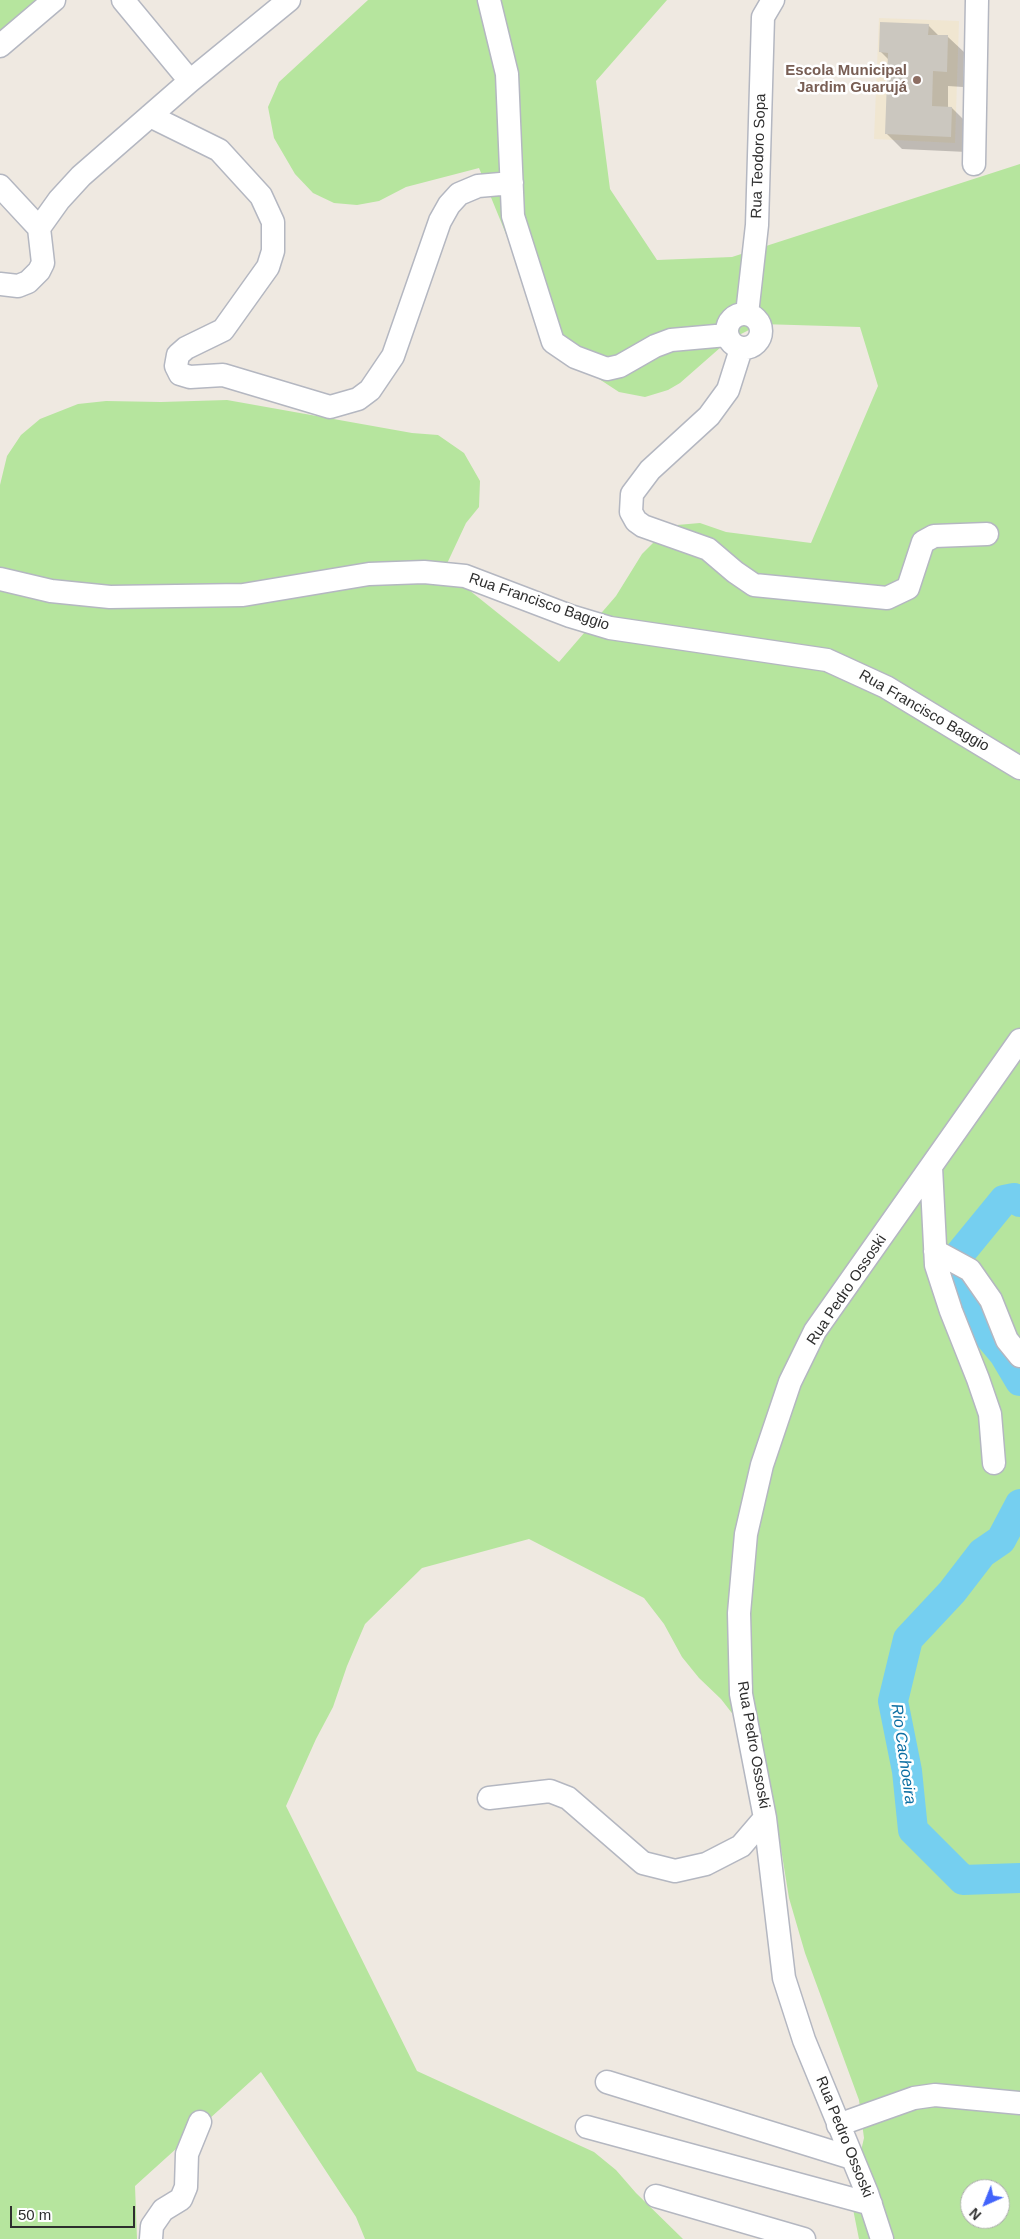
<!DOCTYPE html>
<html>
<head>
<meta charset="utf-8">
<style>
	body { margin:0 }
	#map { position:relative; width:1020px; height:2239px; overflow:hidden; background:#efe9e1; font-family:Arial,sans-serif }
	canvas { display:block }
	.north { position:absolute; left:960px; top:2179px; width:50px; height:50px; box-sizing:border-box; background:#fff; border:1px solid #ababab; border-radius:50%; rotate:224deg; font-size:14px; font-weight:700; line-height:20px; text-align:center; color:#2e2e2e }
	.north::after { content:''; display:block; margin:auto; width:18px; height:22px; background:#4264fb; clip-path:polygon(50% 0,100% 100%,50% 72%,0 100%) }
	.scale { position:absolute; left:10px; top:2206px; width:125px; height:22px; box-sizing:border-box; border:2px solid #2e2e2e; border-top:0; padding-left:6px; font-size:15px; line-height:18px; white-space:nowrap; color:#2e2e2e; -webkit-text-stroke:4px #fff; paint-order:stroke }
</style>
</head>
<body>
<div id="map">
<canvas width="1020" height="2239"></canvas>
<div class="north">N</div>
<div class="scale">50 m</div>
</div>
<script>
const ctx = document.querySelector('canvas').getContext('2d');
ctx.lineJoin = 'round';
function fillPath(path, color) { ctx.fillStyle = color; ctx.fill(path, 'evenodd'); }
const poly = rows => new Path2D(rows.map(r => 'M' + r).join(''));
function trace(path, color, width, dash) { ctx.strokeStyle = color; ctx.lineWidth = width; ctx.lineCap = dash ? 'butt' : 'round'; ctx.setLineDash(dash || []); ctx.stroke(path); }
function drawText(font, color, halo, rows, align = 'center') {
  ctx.font = font + ' Arial,sans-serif'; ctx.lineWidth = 5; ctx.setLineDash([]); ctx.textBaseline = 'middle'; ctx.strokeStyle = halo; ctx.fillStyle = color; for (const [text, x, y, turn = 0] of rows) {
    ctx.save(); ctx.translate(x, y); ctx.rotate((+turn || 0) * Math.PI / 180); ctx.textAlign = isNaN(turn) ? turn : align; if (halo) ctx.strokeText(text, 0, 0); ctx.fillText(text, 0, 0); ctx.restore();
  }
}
fillPath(poly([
	[879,18,959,21,955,143,874,139]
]), '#f0e6d1');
fillPath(poly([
	[0,0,43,0,0,32],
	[368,0,667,0,596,81,610,189,657,260,732,257,1020,164,1020,2239,859,2239,853,2209,857,2168,864,2138,859,2100,805,1953,789,1898,772,1793,759,1748,721,1699,699,1678,682,1657,664,1624,644,1598,529,1539,422,1568,365,1624,347,1666,333,1707,316,1739,286,1806,417,2071,594,2152,616,2170,636,2193,683,2239,365,2239,356,2217,261,2072,135,2186,137,2239,0,2239,0,485,7,456,21,435,40,419,78,404,106,401,161,402,227,400,412,433,438,435,464,453,480,481,479,507,466,523,444,570,559,662,616,596,642,554,661,535,677,525,700,523,726,532,811,543,878,386,860,327,761,324,729,340,680,383,668,390,645,397,619,392,596,377,570,353,535,305,479,168,406,187,379,201,357,205,334,203,313,193,295,174,274,138,268,107,279,82],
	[970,2189,1000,2189,1000,2219,970,2219]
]), '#b6e59e');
fillPath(poly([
	[928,25,939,36,948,37,964,52,963,87,948,86,948,108,952,108,968,124,967,152,902,149,886,133,889,60,881,52]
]), '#0003');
trace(poly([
	[1020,1202,1014,1198,1004,1200,950,1266,946,1275,963,1305,1004,1354,1020,1381],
	[1020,1504,1001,1540,982,1553,952,1592,908,1639,893,1701,907,1771,913,1830,963,1880,1020,1878]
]), '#75cff0', 30);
fillPath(poly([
	[880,22,929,24,928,35,948,35,947,72,933,71,932,106,952,107,951,137,885,134,888,53,879,52]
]), '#cbc7bf');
const minor = poly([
	[123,0,190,81],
	[489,0,507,74,513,216,553,342,575,357,607,369,620,366,655,346,671,340,727,335],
	[0,46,54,0],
	[150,116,219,150,261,196,273,222,273,251,268,267,223,330,186,348,178,355,176,366,180,374,190,377,223,375,330,407,358,399,370,390,393,356,440,221,449,205,459,194,478,186,512,183],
	[974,164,977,0],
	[0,186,39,228],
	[0,284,18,286,28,282,39,271,43,263,39,228,59,200,81,176,190,81,289,0],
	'727 331a17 17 0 1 1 34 0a17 17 0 1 1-34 0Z',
	[747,314,757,225,763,17,773,0],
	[741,349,728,390,709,416,650,470,632,494,631,512,636,521,643,526,708,549,735,572,754,585,887,598,908,588,923,542,934,536,987,534],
	[0,579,51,591,110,597,243,595,369,574,424,572,465,576,570,616,610,628,827,660,886,687,1020,768],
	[931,1167,936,1265,951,1311,978,1379,990,1414,994,1463],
	[935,1251,970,1270,991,1300,1007,1340,1020,1356],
	[489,1798,550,1791,568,1798,643,1863,675,1871,706,1864,741,1846,765,1818],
	[607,2082,852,2158],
	[838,2125,914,2098,935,2095,1020,2103],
	[587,2127,871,2204],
	[656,2196,804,2239],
	[151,2239,152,2226,163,2210,181,2199,186,2187,187,2154,200,2122],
	[882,2239,867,2193,804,2040,784,1978,765,1818,741,1694,739,1613,746,1534,762,1465,790,1382,815,1331,1020,1040]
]);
trace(minor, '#b4b7c1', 25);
trace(minor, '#fff', 22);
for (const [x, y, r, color] of [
	[917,80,5,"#8d6e63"]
]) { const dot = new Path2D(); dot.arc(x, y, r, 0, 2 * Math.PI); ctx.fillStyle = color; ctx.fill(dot); trace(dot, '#fff', 2); }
drawText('bold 15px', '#785e54', '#fff', [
	["Escola Municipal",907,71],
	["Jardim Guarujá",907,88]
], 'right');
drawText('15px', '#2e2e2e', '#fff', [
	["Rua Teodoro Sopa",759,156,-88],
	["Rua Francisco Baggio",539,602,19],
	["Rua Francisco Baggio",924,711,30],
	["Rua Pedro Ossoski",847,1290,-56],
	["Rua Pedro Ossoski",753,1745,80],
	["Rua Pedro Ossoski",844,2137,68]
]);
drawText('italic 16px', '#0d6fa3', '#fff', [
	["Rio Cachoeira",903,1754,82]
]);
</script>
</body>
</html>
